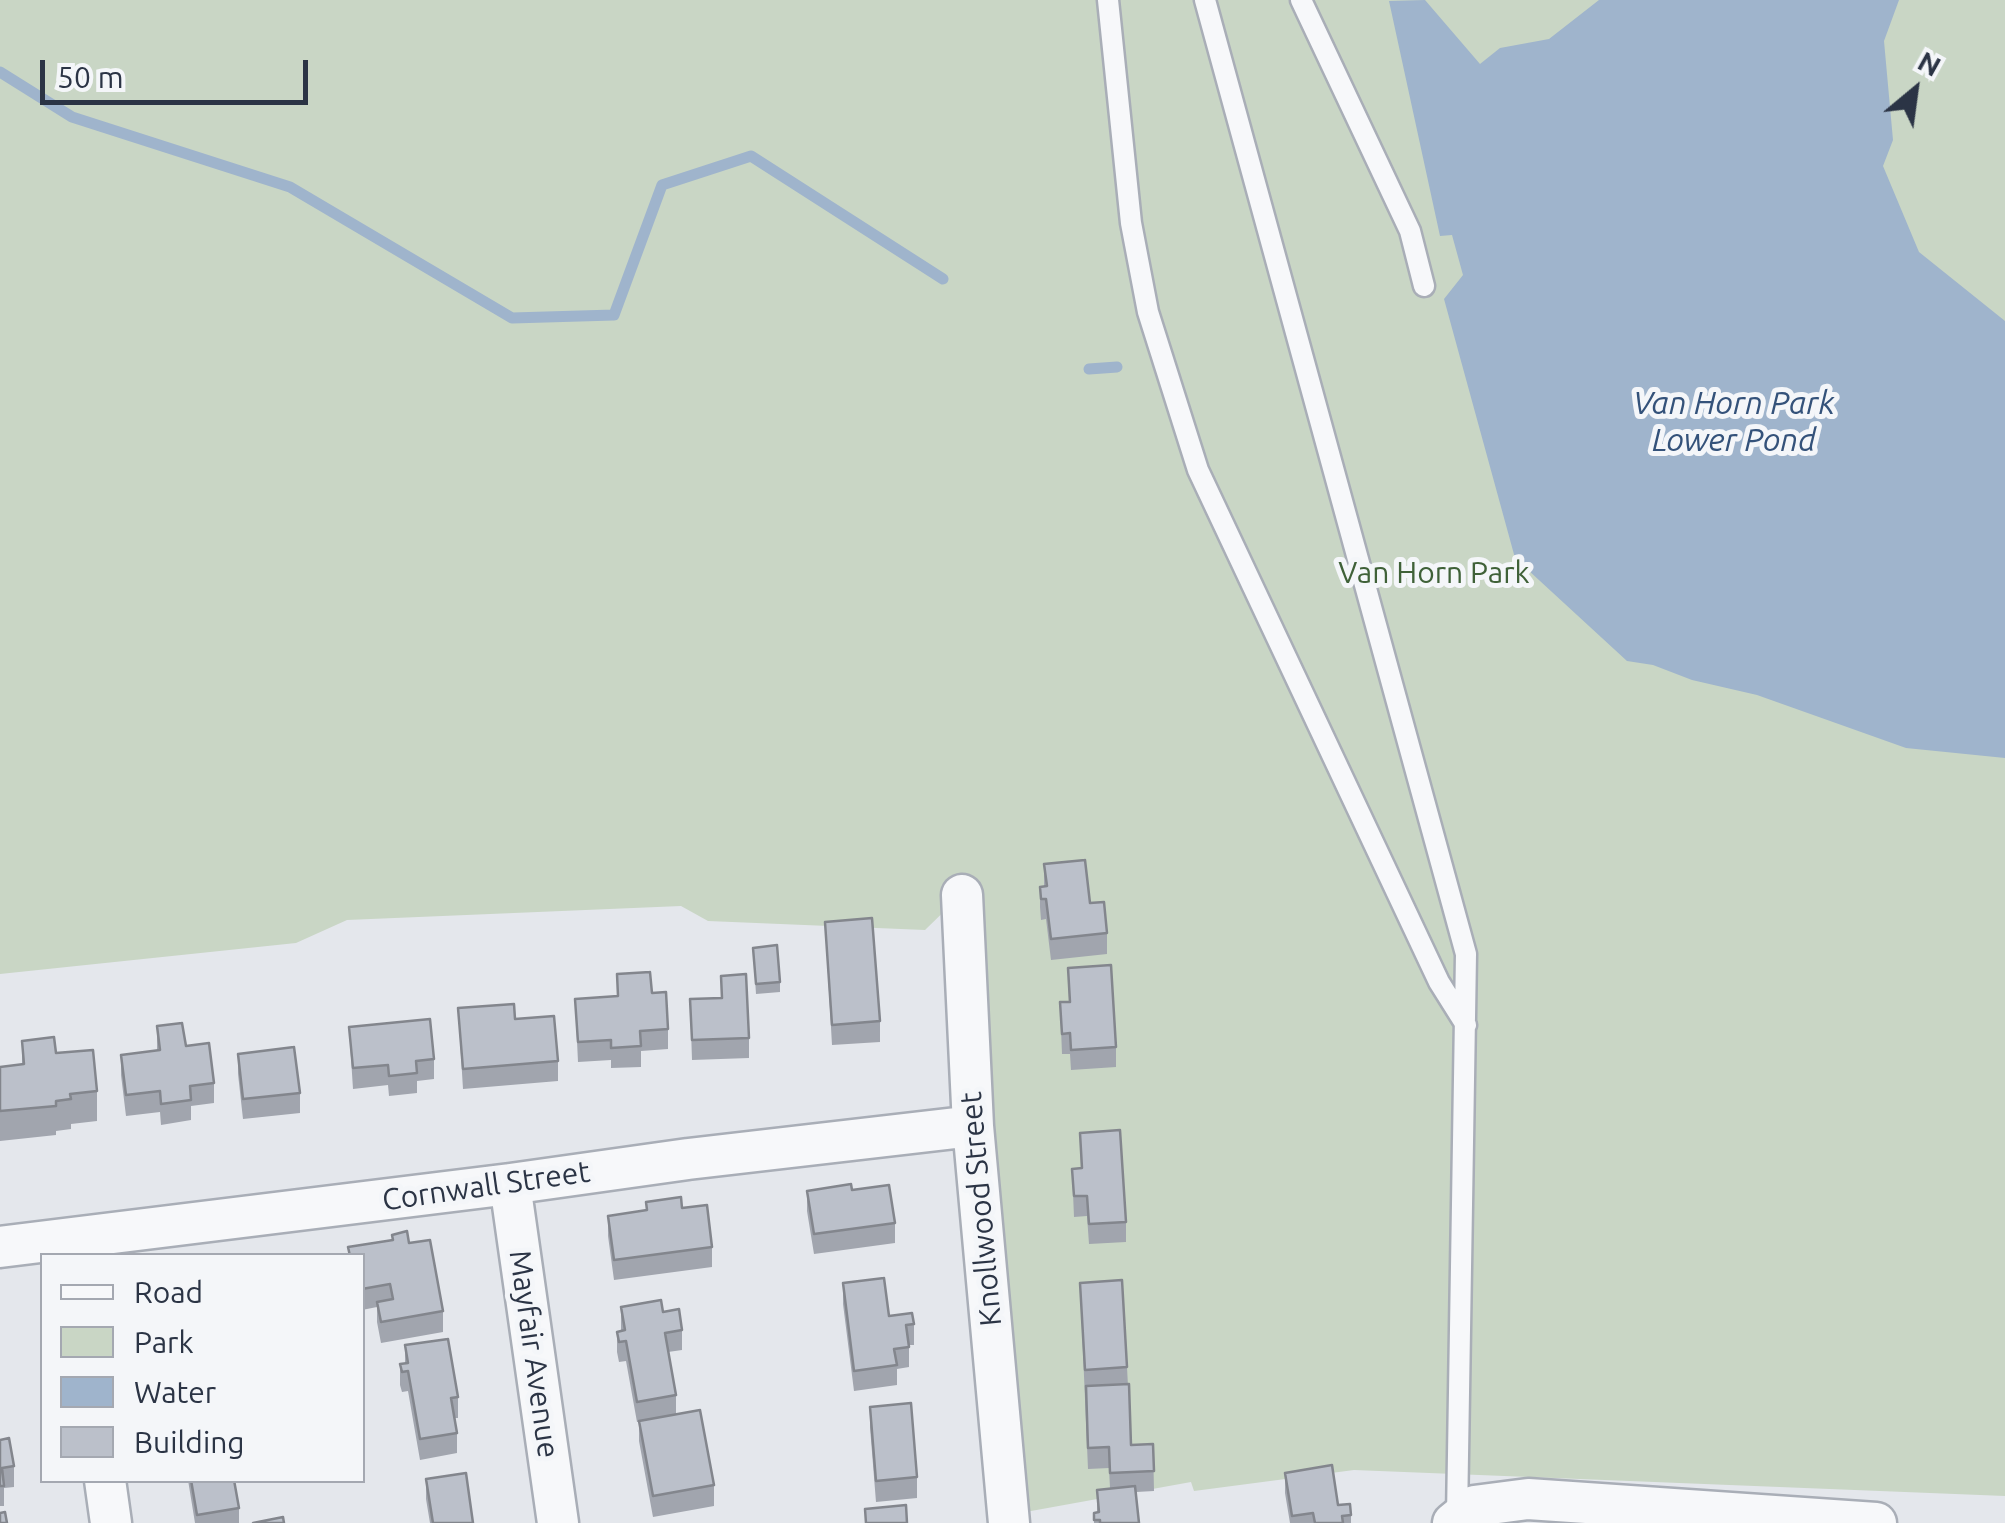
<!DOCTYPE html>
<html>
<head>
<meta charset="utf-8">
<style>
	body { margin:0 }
	#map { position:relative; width:2005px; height:1523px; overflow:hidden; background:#e4e7ec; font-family:Ubuntu,sans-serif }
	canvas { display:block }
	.legend { position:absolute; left:40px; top:1253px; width:325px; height:230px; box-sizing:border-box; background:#f4f6f9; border:2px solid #a4a8b1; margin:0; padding:12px 18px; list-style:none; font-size:30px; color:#2b3445 }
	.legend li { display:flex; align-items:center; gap:20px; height:50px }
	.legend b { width:50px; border:2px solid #a4a8b1 }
	.north { position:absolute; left:1865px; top:40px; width:100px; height:100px; -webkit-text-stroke:8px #f4f6f9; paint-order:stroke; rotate:29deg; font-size:28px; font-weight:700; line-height:40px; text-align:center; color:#2b3445 }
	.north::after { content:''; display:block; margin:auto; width:35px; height:45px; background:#2b3445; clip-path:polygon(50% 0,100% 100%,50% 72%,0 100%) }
	.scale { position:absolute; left:40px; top:60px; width:268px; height:45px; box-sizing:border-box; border:5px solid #2b3445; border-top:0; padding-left:12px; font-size:30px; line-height:35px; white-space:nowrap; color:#2b3445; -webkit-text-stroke:8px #f4f6f9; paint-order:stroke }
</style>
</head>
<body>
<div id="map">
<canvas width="2005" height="1523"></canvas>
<ul class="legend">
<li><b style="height:12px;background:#f7f8fa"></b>Road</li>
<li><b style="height:28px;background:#c9d6c5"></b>Park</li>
<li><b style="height:28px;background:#9fb4cc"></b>Water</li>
<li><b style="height:28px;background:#bbc0ca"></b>Building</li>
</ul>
<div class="north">N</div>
<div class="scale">50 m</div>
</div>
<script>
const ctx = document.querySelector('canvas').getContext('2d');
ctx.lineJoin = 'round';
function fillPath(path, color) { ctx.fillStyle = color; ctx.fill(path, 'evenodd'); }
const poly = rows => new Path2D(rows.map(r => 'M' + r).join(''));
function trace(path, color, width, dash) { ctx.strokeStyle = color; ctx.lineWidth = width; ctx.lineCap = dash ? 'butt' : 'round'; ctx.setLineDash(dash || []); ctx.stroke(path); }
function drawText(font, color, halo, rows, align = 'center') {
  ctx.font = font + ' Ubuntu,sans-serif'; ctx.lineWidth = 10; ctx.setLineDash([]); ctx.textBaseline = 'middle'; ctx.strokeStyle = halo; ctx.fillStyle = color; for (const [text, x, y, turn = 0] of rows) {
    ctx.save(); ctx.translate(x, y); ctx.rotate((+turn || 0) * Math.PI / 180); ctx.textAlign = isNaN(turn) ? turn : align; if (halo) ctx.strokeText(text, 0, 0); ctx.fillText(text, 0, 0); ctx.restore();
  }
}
fillPath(poly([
	[0,0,2005,0,2005,1496,1354,1470,1194,1491,1191,1482,1009,1515,961,895,925,930,708,921,681,906,347,920,296,943,0,974]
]), '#c9d6c5');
fillPath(poly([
	[1425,0,1480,64,1500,48,1549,39,1599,0,1899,0,1884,41,1893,140,1883,166,1919,252,2005,321,2005,758,1906,748,1757,695,1692,680,1653,665,1627,661,1515,558,1444,299,1463,275,1452,235,1440,236,1389,1]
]), '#9fb4cc');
trace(poly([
	[0,72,72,117,290,187,512,318,614,315,662,185,751,156,943,279],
	[1089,369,1117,367]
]), '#9fb4cc', 11);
const lane = poly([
	[1108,0,1131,223,1148,312,1198,470,1439,982,1466,1025],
	[1205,0,1466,954,1457,1517],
	[1301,0,1410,231,1424,286]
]);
const street = poly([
	[962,895,973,1126,1009,1523],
	[510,1184,558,1523],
	[0,1247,510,1184,688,1159,973,1126],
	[105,1480,111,1523],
	[1453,1523,1474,1506,1528,1499,1876,1523]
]);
trace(lane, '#a9aeb7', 25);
trace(street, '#a9aeb7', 45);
trace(lane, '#f7f8fa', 20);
trace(street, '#f7f8fa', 40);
fillPath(poly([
	[1044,864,1090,903,1107,933,1107,954,1051,960,1046,919,1041,920,1040,907,1040,887,1044,886],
	[825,922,880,1021,880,1042,832,1045],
	[753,948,780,982,780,992,756,994],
	[1068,968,1116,1047,1116,1067,1071,1070,1070,1054,1062,1054,1060,1002,1069,1002],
	[617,974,652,993,668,1029,668,1049,641,1051,641,1067,611,1068,611,1060,578,1062,575,999,617,996],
	[690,999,749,1038,749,1058,692,1060],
	[458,1008,515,1019,558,1061,558,1081,463,1089],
	[157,1026,186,1046,214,1083,214,1103,191,1106,191,1120,161,1125,160,1112,126,1116,121,1075,121,1055,157,1050],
	[349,1027,434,1059,434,1079,417,1081,417,1093,389,1096,388,1085,353,1089],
	[22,1041,56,1053,97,1091,97,1121,71,1124,71,1129,56,1131,56,1135,0,1141,0,1067,22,1065],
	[238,1054,300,1093,300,1113,243,1119,238,1074],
	[1080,1133,1126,1222,1126,1242,1089,1244,1087,1216,1074,1217,1072,1169,1081,1168],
	[852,1190,895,1223,895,1243,814,1254,807,1211,807,1191],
	[646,1202,682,1208,712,1247,712,1267,614,1280,608,1236,608,1216,646,1210],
	[409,1243,443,1311,443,1332,381,1343,377,1322,377,1307,362,1310,362,1256,348,1256,348,1247],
	[843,1283,889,1316,914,1324,914,1345,909,1345,909,1367,897,1369,897,1385,854,1391,843,1304],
	[1080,1283,1127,1367,1131,1445,1153,1444,1154,1491,1136,1492,1139,1523,1094,1523,1094,1513,1097,1512,1097,1490,1110,1488,1109,1468,1088,1469],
	[621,1307,663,1312,682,1330,682,1350,668,1352,676,1395,676,1414,714,1485,714,1506,653,1517,639,1441,639,1422,637,1422,626,1361,619,1362,617,1352,617,1332,621,1331],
	[405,1345,458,1397,458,1418,455,1418,457,1433,457,1453,420,1460,408,1391,402,1392,400,1385,400,1364,405,1364],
	[870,1407,917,1477,917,1498,876,1502,870,1427],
	[0,1440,14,1466,14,1487,4,1488,4,1506,0,1506],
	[1285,1473,1351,1515,1351,1523,1290,1523,1285,1493],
	[426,1479,473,1523,430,1523,426,1499],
	[188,1480,234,1480,239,1508,239,1523,195,1523]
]), '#a1a5ae');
const building = poly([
	[1085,860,1090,903,1104,902,1107,933,1051,939,1046,899,1041,899,1040,887,1047,886,1044,864,1085,860],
	[872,918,880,1021,832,1025,825,922,872,918],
	[777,945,780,982,756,984,753,948,777,945],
	[1111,965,1116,1047,1071,1050,1070,1033,1062,1034,1060,1002,1070,1002,1068,968,1111,965],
	[650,972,652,993,666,992,668,1029,640,1031,641,1046,611,1048,611,1040,578,1042,575,999,618,996,617,974,650,972],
	[746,974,749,1038,692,1040,690,999,722,998,721,976,746,974],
	[514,1004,515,1019,554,1016,558,1061,463,1069,458,1008,514,1004],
	[430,1019,434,1059,416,1061,417,1073,389,1076,388,1065,353,1068,349,1027,430,1019],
	[182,1023,186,1046,209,1043,214,1083,190,1086,191,1100,161,1104,160,1091,126,1095,121,1055,160,1050,157,1026,182,1023],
	[54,1037,56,1053,93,1050,97,1091,70,1094,71,1099,56,1101,56,1106,0,1111,0,1067,24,1064,22,1041,54,1037],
	[294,1047,300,1093,243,1099,238,1054,294,1047],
	[1120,1130,1126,1222,1089,1224,1087,1196,1074,1196,1072,1169,1082,1168,1080,1133,1120,1130],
	[851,1184,852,1190,889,1185,895,1223,814,1234,807,1191,851,1184],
	[681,1197,682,1208,707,1205,712,1247,614,1260,608,1216,647,1210,646,1202,681,1197],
	[407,1231,409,1243,430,1240,443,1311,381,1322,377,1302,393,1299,390,1284,362,1289,362,1256,350,1256,348,1247,393,1240,392,1235,407,1231],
	[884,1278,889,1316,912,1313,914,1324,906,1325,909,1347,894,1349,897,1365,854,1371,843,1283,884,1278],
	[1122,1280,1127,1367,1085,1370,1080,1283,1122,1280],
	[661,1300,663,1312,679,1309,682,1330,665,1333,676,1395,637,1402,626,1341,619,1342,617,1332,625,1330,621,1307,661,1300],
	[448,1339,458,1397,451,1398,457,1433,420,1439,408,1371,402,1372,400,1364,408,1363,405,1345,448,1339],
	[1129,1384,1131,1445,1153,1444,1154,1471,1110,1473,1109,1447,1088,1448,1086,1386,1129,1384],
	[911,1403,917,1477,876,1481,870,1407,911,1403],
	[700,1410,714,1485,653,1496,639,1421,700,1410],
	[9,1438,14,1466,2,1468,4,1486,0,1486,0,1440,9,1438],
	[1332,1465,1338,1505,1350,1504,1351,1515,1342,1516,1343,1523,1315,1523,1313,1513,1292,1516,1285,1473,1332,1465],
	[466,1473,473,1523,433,1523,426,1479,466,1473],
	[191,1480,234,1480,239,1508,197,1515,191,1480],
	[1135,1486,1139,1523,1100,1523,1100,1520,1094,1520,1094,1513,1099,1512,1097,1490,1135,1486],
	[906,1505,907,1523,866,1523,865,1509,906,1505],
	[5,1512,7,1523,0,1523,0,1513,5,1512],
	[283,1517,284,1523,253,1523,283,1517]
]);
fillPath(building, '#bbc0ca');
trace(building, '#83868d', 2.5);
drawText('30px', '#3f6138', '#f4f6f9', [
	["Van Horn Park",1434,573]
]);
drawText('30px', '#2b3445', '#f4f6f9', [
	["Cornwall Street",486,1186,-8],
	["Knollwood Street",981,1209,-95],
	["Mayfair Avenue",534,1354,82]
]);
drawText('italic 32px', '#34527a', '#f4f6f9', [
	["Van Horn Park",1734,403],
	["Lower Pond",1734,440]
]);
</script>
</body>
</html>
